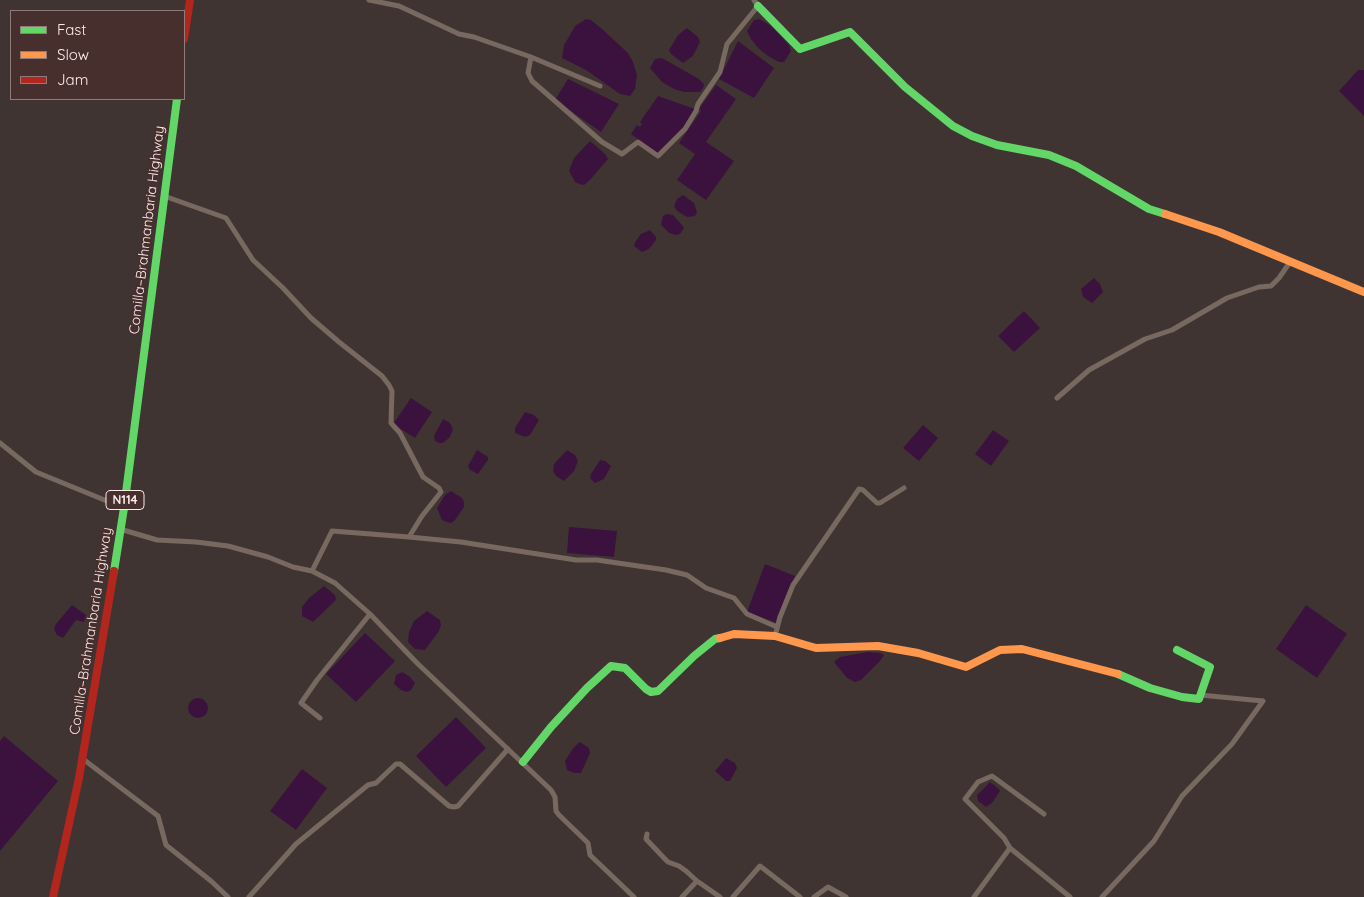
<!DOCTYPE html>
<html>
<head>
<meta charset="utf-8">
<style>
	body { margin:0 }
	#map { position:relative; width:1364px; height:897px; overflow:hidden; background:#403433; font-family:Quicksand,sans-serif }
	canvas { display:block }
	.legend { position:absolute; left:10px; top:10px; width:175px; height:90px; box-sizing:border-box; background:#462f2d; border:1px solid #8f7b79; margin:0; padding:6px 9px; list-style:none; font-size:15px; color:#fceceb }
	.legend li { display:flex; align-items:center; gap:10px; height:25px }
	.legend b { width:25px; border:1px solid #8f7b79 }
</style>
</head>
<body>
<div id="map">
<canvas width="1364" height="897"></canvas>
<ul class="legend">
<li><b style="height:6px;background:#63d668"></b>Fast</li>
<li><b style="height:6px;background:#ff974d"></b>Slow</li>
<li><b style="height:6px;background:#b3261e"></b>Jam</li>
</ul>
</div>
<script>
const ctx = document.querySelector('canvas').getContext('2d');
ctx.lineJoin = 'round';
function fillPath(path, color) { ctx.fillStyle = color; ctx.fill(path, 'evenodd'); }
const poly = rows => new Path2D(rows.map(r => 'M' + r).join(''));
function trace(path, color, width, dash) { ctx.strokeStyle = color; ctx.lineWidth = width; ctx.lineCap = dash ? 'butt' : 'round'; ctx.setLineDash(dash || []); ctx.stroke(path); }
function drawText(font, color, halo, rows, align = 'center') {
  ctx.font = font + ' Quicksand,sans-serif'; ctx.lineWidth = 4; ctx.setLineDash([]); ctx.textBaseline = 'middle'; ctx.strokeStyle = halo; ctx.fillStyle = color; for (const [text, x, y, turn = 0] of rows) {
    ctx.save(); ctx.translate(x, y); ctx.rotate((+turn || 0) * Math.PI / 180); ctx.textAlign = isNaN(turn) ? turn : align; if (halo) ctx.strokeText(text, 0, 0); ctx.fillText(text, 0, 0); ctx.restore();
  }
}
fillPath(poly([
	[586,19,591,20,602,29,628,53,633,62,637,75,635,89,630,96,620,94,586,70,562,58,564,45,570,35,575,26],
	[759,19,771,26,789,45,791,51,784,62,779,62,768,56,759,49,751,39,747,31,754,20],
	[687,28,698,37,700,42,693,56,683,63,671,54,669,50,678,35],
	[738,41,774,68,754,98,719,79],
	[662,58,699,79,704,84,703,88,700,92,684,92,674,89,662,82,650,68,655,59],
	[1358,70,1364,70,1364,116,1339,91],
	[568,79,619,104,601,132,555,100],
	[716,85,736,99,706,142,734,161,706,200,677,180,695,154,679,143,701,111,699,109],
	[658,96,695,109,684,127,657,154,631,134,637,125,640,127,642,124,640,122],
	[590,141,605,154,608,159,590,180,584,185,579,184,575,182,569,171,574,158],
	[683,195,694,203,697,212,695,216,687,217,677,211,674,206,677,199],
	[667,214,673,215,683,226,684,228,680,234,676,235,669,233,661,225,663,216],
	[650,230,656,237,656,240,649,249,642,252,634,246,635,242,641,234],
	[1094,278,1100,284,1103,292,1092,303,1083,297,1081,289],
	[1024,311,1040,328,1014,352,998,336],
	[411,398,432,412,415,438,393,424],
	[525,412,534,415,539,420,530,435,525,437,515,433,515,428],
	[443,419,450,423,453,429,450,437,443,443,439,443,435,441,434,436],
	[923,425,938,438,919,461,903,448],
	[993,430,1009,441,991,466,975,454],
	[477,450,488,457,488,460,478,474,470,470,468,466],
	[567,450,575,455,578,461,574,471,564,481,556,476,553,471,554,464],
	[600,460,605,461,611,466,604,479,595,483,590,478,591,474],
	[451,491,462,498,464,502,464,507,455,520,451,523,446,522,442,520,437,508,445,495],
	[569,527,617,531,614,557,567,553],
	[765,564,795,576,777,623,747,612],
	[324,586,335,595,336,600,313,622,302,616,302,607,309,598],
	[72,605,86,615,85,619,84,622,76,620,63,638,57,635,54,629,56,624],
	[1306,605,1347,634,1317,678,1276,649],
	[427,611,440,620,441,625,439,631,425,650,415,649,408,642,409,632,414,621],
	[365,633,395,661,356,702,326,674],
	[868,652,880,653,884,655,880,661,861,680,855,682,847,678,834,662,840,657],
	[402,672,409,676,415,683,411,690,407,692,401,690,394,684,396,675],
	'188 708a10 10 0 1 1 20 0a10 10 0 1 1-20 0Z',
	[456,717,486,748,446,787,416,756],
	[4,736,58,781,0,851,0,741],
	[580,742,589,748,590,753,581,773,574,773,567,770,565,761,574,747],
	[726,758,735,763,737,768,730,781,726,781,715,771],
	[302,769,327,788,296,830,270,811],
	[990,782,999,789,1000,791,992,803,986,807,978,801,977,795]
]), '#3b123d');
trace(poly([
	[369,0,399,6,459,34,474,37,531,57,600,86],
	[531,57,528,73,532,81,602,142,622,154,638,142,658,156,685,129,696,111,698,104,720,72,727,44,758,6,754,0],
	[164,196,226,218,253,260,283,288,311,318,339,342,382,376,389,385,392,391,391,423,400,433,423,477,439,488,441,492,422,516,409,537,332,531,312,571],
	[1057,398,1089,370,1145,339,1172,330,1227,298,1259,287,1271,286,1279,278,1290,262],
	[0,443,36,472,124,508],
	[120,529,157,540,196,542,228,546,268,557,293,567,312,571,335,583,370,614,417,663,551,790,555,797,556,811,559,815,588,843,590,855,634,897],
	[409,537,461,542,576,560,597,560,666,570,687,575,706,588,734,598,747,614,777,627],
	[775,636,780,617,793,585,859,489,863,490,877,503,880,503,904,488],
	[1200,695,1263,701],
	[320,718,301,703,317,680,370,614],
	[83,759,158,816,166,845,211,881,228,897],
	[647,834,646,839,664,858,668,862,679,866,686,871,697,881],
	[1010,848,1004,838,965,799,978,782,992,776,1044,814],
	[249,897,296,844,368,785,376,783,396,764,400,764,449,806,454,807,458,806,508,749],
	[682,897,697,881,720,897],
	[733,897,760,866,800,897],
	[814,897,828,887,846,897],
	[974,897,1010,848,1070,897],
	[1102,897,1154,841,1182,796,1232,744,1263,701]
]), '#786960', 5);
trace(poly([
	[758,6,800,49,850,32,905,87,953,126,972,136,997,145,1049,155,1076,166,1149,209,1165,214],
	[114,571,124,508,177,99],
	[1118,674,1150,688,1182,697,1199,699,1210,667,1177,650],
	[523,762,551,727,587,688,611,666,625,668,646,689,651,692,658,691,694,656,715,639,720,638]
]), '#63d668', 8);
trace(poly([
	[1165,214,1219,232,1364,292],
	[720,638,734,634,775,636,816,648,878,646,918,653,966,667,1000,650,1022,649,1118,674]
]), '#ff974d', 8);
trace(poly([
	[184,39,190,0],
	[53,897,79,778,114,571]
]), '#b3261e', 8);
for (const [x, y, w] of [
	[125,500,38]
]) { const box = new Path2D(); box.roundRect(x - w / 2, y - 9.5, w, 19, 4); ctx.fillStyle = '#462f2d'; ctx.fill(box); trace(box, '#fceceb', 1); }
drawText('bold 12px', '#fceceb', null, [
	["N114",125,500]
]);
drawText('14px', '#fceceb', '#462f2d', [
	["Comilla–Brahmanbaria Highway",147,230,-83],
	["Comilla–Brahmanbaria Highway",91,631,-81]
]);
</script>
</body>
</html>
